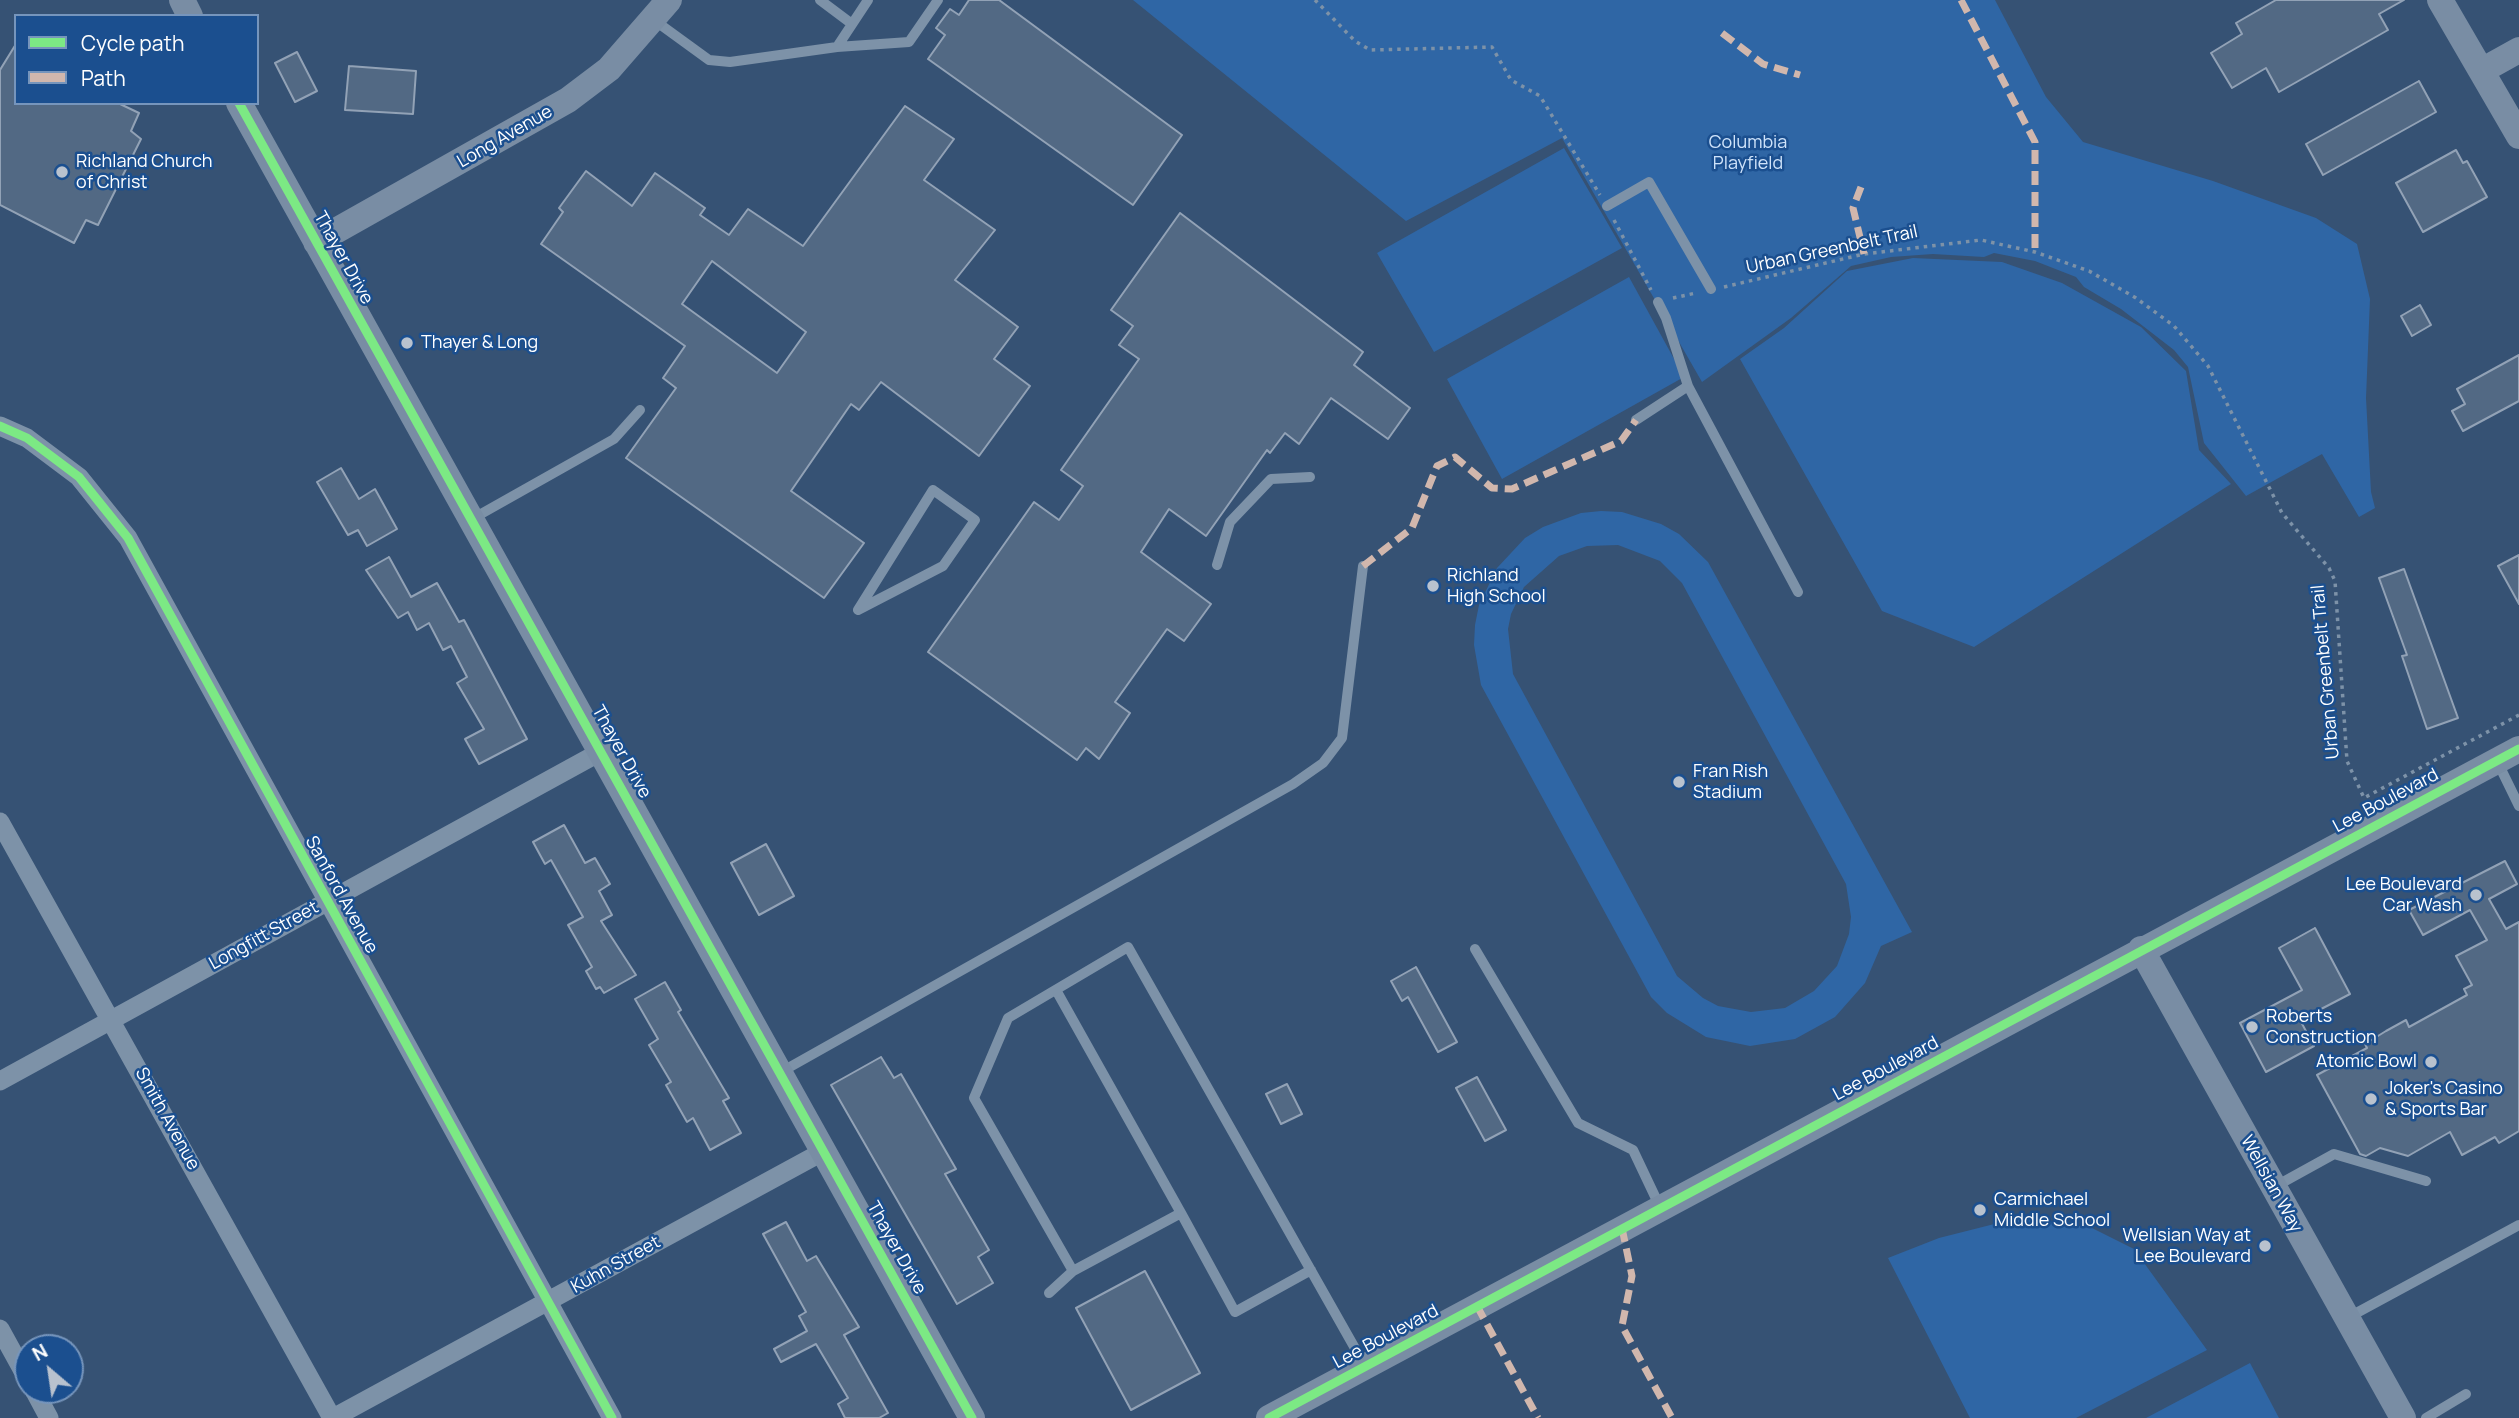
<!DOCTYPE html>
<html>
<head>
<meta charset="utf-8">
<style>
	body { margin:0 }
	#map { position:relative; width:2519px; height:1418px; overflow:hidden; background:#365274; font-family:Manrope,sans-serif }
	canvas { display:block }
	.legend { position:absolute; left:14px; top:14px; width:245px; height:91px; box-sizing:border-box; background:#1b4f8f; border:2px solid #7695bc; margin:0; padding:9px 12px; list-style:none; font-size:21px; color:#fff }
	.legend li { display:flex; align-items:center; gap:14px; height:35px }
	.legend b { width:35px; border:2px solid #7695bc }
	.north { position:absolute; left:14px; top:1334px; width:70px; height:70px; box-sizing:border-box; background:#1b4f8f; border:2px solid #7695bc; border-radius:50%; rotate:331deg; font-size:19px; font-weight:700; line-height:28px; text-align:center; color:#fff }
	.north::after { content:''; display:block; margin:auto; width:24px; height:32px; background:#b9c2ce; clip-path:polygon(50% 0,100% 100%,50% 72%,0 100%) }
</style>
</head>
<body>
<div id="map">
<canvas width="2519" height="1418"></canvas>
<ul class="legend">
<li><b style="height:9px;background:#7ce984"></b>Cycle path</li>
<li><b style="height:9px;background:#d1b7ad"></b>Path</li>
</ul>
<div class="north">N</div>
</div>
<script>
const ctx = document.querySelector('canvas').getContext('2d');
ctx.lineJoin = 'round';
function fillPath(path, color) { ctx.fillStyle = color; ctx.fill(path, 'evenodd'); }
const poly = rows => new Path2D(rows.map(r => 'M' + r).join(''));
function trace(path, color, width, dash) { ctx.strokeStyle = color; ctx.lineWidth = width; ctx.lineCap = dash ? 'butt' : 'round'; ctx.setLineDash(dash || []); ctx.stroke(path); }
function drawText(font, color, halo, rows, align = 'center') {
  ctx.font = font + ' Manrope,sans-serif'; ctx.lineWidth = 5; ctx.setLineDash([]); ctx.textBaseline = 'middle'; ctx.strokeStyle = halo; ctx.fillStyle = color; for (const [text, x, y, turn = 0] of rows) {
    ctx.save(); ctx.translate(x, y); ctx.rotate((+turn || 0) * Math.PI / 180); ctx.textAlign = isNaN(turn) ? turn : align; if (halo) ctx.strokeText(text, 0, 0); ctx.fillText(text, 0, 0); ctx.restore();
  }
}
fillPath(poly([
	[1133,0,1995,0,2046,97,2083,142,2213,181,2316,218,2357,244,2370,299,2366,398,2371,492,2375,508,2359,517,2322,454,2246,496,2204,443,2188,367,2174,350,2121,309,2084,287,2076,277,2035,261,1994,253,1984,257,1933,254,1891,257,1851,266,1791,318,1702,382,1562,138,1406,221],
	[1564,148,1622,248,1434,352,1377,253],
	[1913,258,2002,262,2062,283,2141,327,2186,371,2199,450,2231,484,1974,647,1882,611,1740,359,1784,328,1847,271],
	[1629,277,1684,377,1502,479,1447,379],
	[1601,511,1622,512,1661,524,1679,534,1708,562,1912,932,1881,946,1865,983,1835,1017,1795,1039,1750,1046,1706,1037,1667,1013,1651,997,1481,685,1474,645,1475,625,1479,605,1497,568,1525,538,1543,527,1581,513],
	[1618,545,1660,561,1682,583,1846,884,1851,917,1849,934,1837,966,1814,991,1785,1008,1751,1012,1718,1006,1703,998,1677,976,1513,674,1508,629,1511,614,1524,587,1559,556,1587,546],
	[2022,1217,2092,1228,2134,1249,2207,1350,2076,1418,1970,1418,1888,1258,1939,1238],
	[2250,1363,2279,1418,2146,1418]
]), '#2f66a5');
const building = poly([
	[969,0,999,0,1182,135,1133,205,928,59,945,35,936,28,950,9,959,15,969,0],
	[2276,0,2404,0,2379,14,2388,30,2279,92,2266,68,2232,88,2211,53,2242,34,2236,23,2276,0],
	[16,44,16,103,118,103,139,113,131,131,141,139,98,225,86,220,74,243,0,205,0,70,16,44],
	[297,52,317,91,295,102,275,63,297,52],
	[349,66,416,71,413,114,345,110,349,66],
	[2419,81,2436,112,2323,175,2306,144,2419,81],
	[905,106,954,139,924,180,995,230,955,280,1018,327,994,359,1030,386,979,456,881,382,859,410,851,404,791,491,864,543,824,598,626,458,676,388,663,378,685,346,541,244,563,212,559,208,586,171,632,206,655,173,705,208,700,215,729,235,748,209,803,246,905,106],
	[712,261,806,332,777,373,682,304,712,261],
	[2456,150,2463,163,2467,161,2487,197,2423,232,2396,183,2456,150],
	[1180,213,1363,352,1354,365,1410,408,1388,439,1331,398,1299,444,1285,433,1270,453,1267,450,1206,536,1169,509,1141,552,1211,604,1184,641,1167,629,1115,702,1130,713,1099,759,1086,748,1077,760,928,652,1034,502,1059,520,1083,486,1061,470,1139,359,1119,345,1133,326,1111,310,1180,213],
	[2420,305,2431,325,2412,336,2401,316,2420,305],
	[2519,355,2519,401,2463,431,2452,411,2465,404,2457,389,2519,355],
	[341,468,359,499,375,489,397,529,367,546,358,530,348,535,317,482,341,468],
	[2519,555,2519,604,2498,566,2519,555],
	[389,557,411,597,437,583,459,622,464,620,527,739,479,764,465,739,484,729,457,683,467,677,451,646,443,650,429,623,417,630,408,612,398,618,366,570,389,557],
	[2404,569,2458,718,2427,729,2402,656,2407,655,2379,578,2404,569],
	[564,825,585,863,595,858,610,884,599,891,612,915,601,921,636,975,604,993,600,987,596,989,586,971,592,967,568,925,583,917,551,860,545,864,533,842,564,825],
	[766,844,794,896,759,915,731,863,766,844],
	[2505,861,2517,884,2489,899,2506,929,2519,922,2519,1131,2499,1143,2495,1137,2462,1155,2450,1132,2408,1156,2380,1148,2366,1156,2360,1154,2317,1075,2367,1048,2365,1044,2386,1031,2406,1020,2409,1027,2467,995,2464,989,2472,985,2456,956,2487,940,2470,910,2423,935,2409,910,2505,861],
	[2315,928,2350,994,2300,1020,2314,1046,2266,1072,2240,1023,2302,990,2279,948,2315,928],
	[1416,967,1457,1042,1438,1052,1408,997,1402,1001,1391,981,1416,967],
	[665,982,681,1010,678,1012,729,1098,723,1101,741,1133,710,1150,693,1118,687,1122,666,1085,671,1082,649,1045,658,1039,635,999,665,982],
	[881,1057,894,1078,901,1074,956,1169,945,1174,989,1250,978,1257,993,1283,957,1304,831,1085,881,1057],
	[1477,1077,1506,1130,1485,1141,1456,1088,1477,1077],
	[1287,1084,1302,1114,1281,1124,1266,1094,1287,1084],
	[786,1222,807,1261,816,1256,859,1327,844,1335,888,1413,879,1418,845,1418,838,1404,848,1398,816,1344,781,1362,774,1349,807,1331,799,1316,806,1312,763,1234,786,1222],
	[1145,1271,1200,1373,1131,1410,1076,1308,1145,1271]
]);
fillPath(building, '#526984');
trace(building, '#92a2b6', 2);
trace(poly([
	[1315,0,1355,41,1370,50,1492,47,1511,80,1540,96,1600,195],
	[1614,220,1651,290],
	[1724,287,1864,254,1981,240,2035,252,2089,271,2136,298,2174,326,2208,366,2282,513,2329,568,2335,581,2347,761,2364,798,2519,715],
	[1673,298,1696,293]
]), '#7d92a8', 3.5, [3.5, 5]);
trace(poly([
	[820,0,852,24],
	[654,20,709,60,730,62,837,47,868,0],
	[837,47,909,42,938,0],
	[1607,206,1649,182,1711,289],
	[1658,302,1666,318,1688,386,1798,592],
	[1636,420,1688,386],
	[933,490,975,520,943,566,858,610,933,490],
	[472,519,614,439,640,410],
	[1217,565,1230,522,1271,479,1310,477],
	[2497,761,2519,806],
	[1475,949,1578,1123,1633,1150,1660,1207],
	[1056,990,1181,1213,1073,1271,974,1098,1008,1018,1128,947,1365,1366],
	[781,1072,1293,784,1323,763,1342,738,1363,566],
	[2276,1186,2334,1154,2426,1181],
	[1181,1213,1235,1312,1311,1270],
	[1049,1293,1073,1271],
	[2349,1317,2519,1225],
	[2426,1418,2466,1394]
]), '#7d92a8', 10);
trace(poly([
	[0,426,27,438,79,477,128,538,612,1418],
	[0,822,332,1418],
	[0,1081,602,751],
	[0,1329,28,1380],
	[34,1390,49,1418],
	[333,1418,824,1151]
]), '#7d92a8', 19);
trace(poly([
	[182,0,190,16],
	[2440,0,2519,136],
	[2483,70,2519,50],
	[239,103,972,1418],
	[316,242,568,100,609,69,669,0],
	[2141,949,2403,1418],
	[1269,1418,2519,749]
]), '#798da4', 26);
trace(poly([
	[1961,0,2035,142,2035,252],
	[1722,33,1763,64,1800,75],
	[1861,187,1853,208,1864,254],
	[1363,566,1412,528,1437,466,1455,457,1492,488,1512,489,1621,441,1636,420],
	[1622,1228,1632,1276,1622,1326,1672,1418],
	[1477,1306,1538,1418]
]), '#d1b7ad', 7, [14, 7]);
trace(poly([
	[239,103,972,1418],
	[0,426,27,438,79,477,128,538,612,1418],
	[1269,1418,2519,749]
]), '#7ce984', 9);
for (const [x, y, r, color] of [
	[62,172,7,"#b9c2ce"],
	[407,343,7,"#b9c2ce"],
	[1433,586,7,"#b9c2ce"],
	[1679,782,7,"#b9c2ce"],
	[2476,895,7,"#b9c2ce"],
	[2252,1027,7,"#b9c2ce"],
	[2431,1062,7,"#b9c2ce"],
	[2371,1099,7,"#b9c2ce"],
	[1980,1210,7,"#b9c2ce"],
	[2265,1246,7,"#b9c2ce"]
]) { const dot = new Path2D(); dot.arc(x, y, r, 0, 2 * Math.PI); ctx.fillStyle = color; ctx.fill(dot); trace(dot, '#1b4f8f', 2.5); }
drawText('18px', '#fff', '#1b4f8f', [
	["Long Avenue",505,137,-30],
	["Urban Greenbelt Trail",1832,250,-12],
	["Thayer Drive",343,258,61],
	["Urban Greenbelt Trail",2326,672,-95],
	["Thayer Drive",621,752,61],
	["Lee Boulevard",2386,801,-28],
	["Sanford Avenue",341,895,61],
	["Longfitt Street",264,936,-29],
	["Lee Boulevard",1886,1069,-28],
	["Smith Avenue",167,1119,61],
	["Wellsian Way",2271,1184,61],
	["Thayer Drive",896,1248,61],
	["Kuhn Street",616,1265,-29],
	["Lee Boulevard",1386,1337,-28]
]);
drawText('18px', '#cfe3fa', '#1b4f8f', [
	["Columbia",1748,143],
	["Playfield",1748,164]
]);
drawText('18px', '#fff', '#1b4f8f', [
	["Richland Church",76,162],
	["of Christ",76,183],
	["Thayer & Long",421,343],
	["Richland",1447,576],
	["High School",1447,597],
	["Fran Rish",1693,772],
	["Stadium",1693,793],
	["Lee Boulevard",2462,885,"right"],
	["Car Wash",2462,906,"right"],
	["Roberts",2266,1017],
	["Construction",2266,1038],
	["Atomic Bowl",2417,1062,"right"],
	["Joker's Casino",2385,1089],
	["& Sports Bar",2385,1110],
	["Carmichael",1994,1200],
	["Middle School",1994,1221],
	["Wellsian Way at",2251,1236,"right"],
	["Lee Boulevard",2251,1257,"right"]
], 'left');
</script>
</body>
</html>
